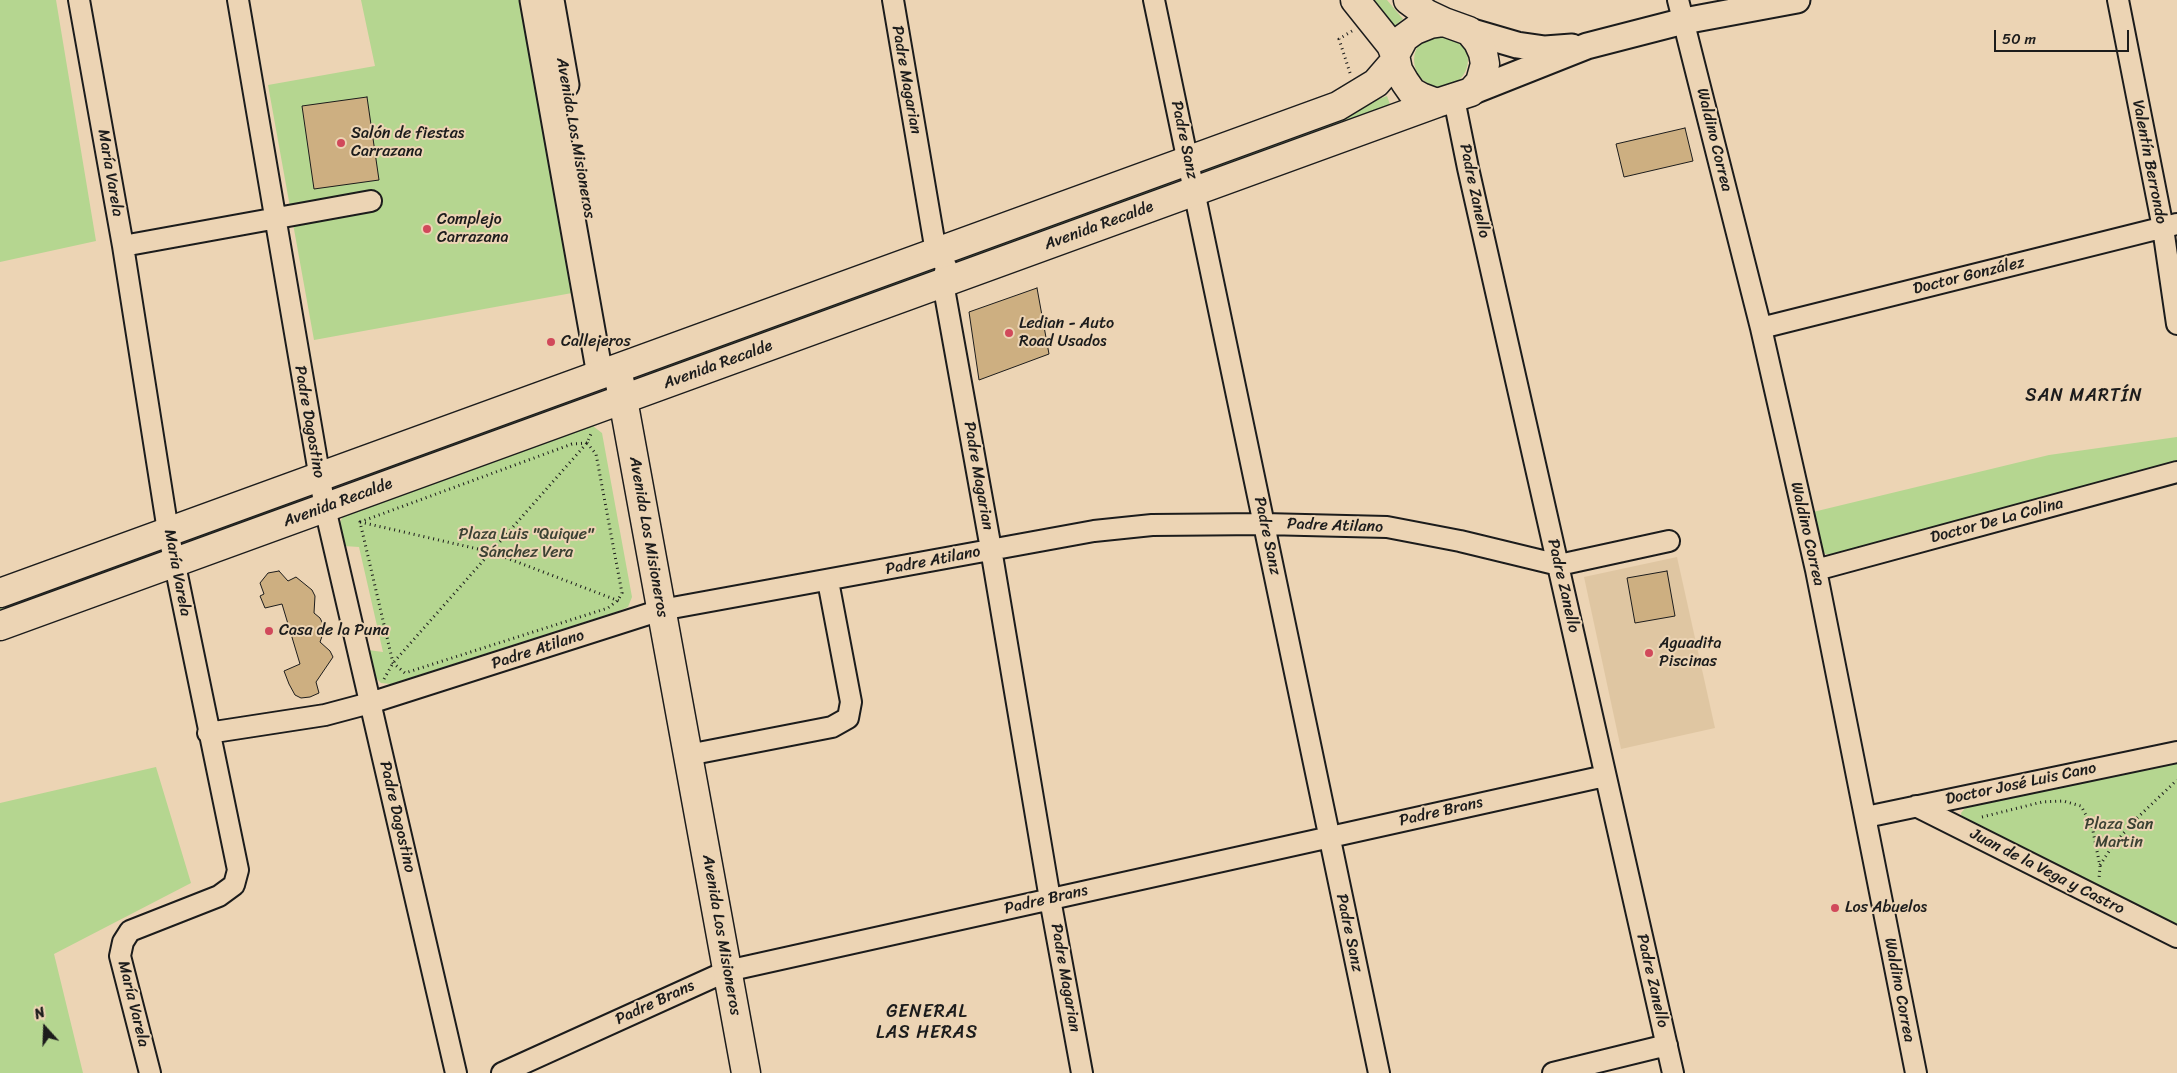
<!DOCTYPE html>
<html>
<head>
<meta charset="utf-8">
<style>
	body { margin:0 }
	#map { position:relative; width:2177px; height:1073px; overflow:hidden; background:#ecd4b4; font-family:Sriracha,sans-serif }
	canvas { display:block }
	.north { position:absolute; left:20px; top:1003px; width:50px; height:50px; -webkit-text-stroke:4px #ecd4b4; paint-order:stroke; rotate:340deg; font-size:14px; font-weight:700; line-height:20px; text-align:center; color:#1c1c1c }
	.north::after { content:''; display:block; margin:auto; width:18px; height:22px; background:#1c1c1c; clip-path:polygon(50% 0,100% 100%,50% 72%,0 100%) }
	.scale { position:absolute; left:1994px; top:30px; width:135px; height:22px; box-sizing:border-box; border:2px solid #1c1c1c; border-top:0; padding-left:6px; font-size:15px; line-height:18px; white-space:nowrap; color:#1c1c1c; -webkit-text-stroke:4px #ecd4b4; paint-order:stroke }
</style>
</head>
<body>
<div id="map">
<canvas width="2177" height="1073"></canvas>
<div class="north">N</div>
<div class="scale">50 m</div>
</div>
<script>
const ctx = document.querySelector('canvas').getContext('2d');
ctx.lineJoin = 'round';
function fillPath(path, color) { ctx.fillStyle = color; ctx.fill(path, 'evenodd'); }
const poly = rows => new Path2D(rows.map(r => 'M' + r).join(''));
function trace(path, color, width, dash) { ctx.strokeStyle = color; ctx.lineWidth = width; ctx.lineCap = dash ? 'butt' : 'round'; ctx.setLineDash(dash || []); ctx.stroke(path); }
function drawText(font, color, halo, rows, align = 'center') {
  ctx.font = font + ' Sriracha,sans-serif'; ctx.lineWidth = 4; ctx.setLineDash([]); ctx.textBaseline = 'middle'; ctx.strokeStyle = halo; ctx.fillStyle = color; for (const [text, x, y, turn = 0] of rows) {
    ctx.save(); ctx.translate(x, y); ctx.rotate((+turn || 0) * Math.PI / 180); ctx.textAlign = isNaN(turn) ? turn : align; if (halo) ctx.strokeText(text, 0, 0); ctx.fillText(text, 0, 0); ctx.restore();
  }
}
fillPath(poly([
	[1677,557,1715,728,1621,749,1584,577]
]), '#dfc6a2');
fillPath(poly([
	[0,0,56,0,96,241,0,262],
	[361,0,519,0,572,293,314,340,268,85,375,66],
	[1369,0,1387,0,1403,19,1392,28],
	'1414 60a27 27 0 1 1 54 0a27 27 0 1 1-54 0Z',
	[1387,96,1391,107,1203,175,1204,164],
	[1169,177,1173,187,958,266,955,256],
	[933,263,939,270,649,381,646,369],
	[578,394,582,404,361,484,359,472],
	[582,425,593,426,602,433,632,597,628,607,619,611,391,684,381,683,374,676,368,650,383,652,359,547,344,546,339,525,342,518,348,512],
	[2177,437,2177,461,1833,555,1825,554,1819,546,1813,512,2049,455],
	[304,493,304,504,191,544,190,534],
	[144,550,149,561,0,615,0,603],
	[2177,762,2177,927,1962,819,1961,813,1966,807],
	[156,767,191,883,54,954,83,1073,0,1073,0,803]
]), '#b5d690');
const building = poly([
	[367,97,379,180,314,189,302,106,367,97],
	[1685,128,1693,161,1624,177,1616,144,1685,128],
	[1037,288,1049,354,979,380,969,312,1037,288],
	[279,571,288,581,296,577,312,590,315,596,314,613,320,618,325,628,320,642,330,651,333,657,316,682,319,693,310,697,301,698,295,695,289,684,284,671,300,664,282,604,265,608,260,596,264,594,260,583,268,573,279,571],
	[1667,571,1675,616,1635,623,1627,578,1667,571]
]);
fillPath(building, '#cdaf81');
trace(building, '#1c1c1c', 1);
const minor = poly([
	[79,0,123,246,168,531,238,870,234,885,219,896,130,931,123,942,120,956,150,1073],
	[238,0,325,508,456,1073],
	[893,0,936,252,946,266,943,283,991,549,1050,899,1082,1073],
	[1154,0,1379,1073],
	[1678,0,1761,328,1816,570,1916,1073],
	[2118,0,2163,228,2177,324],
	[1454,99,1468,168,1673,1073],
	[123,246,371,201],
	[1761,328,2177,224],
	[1816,570,2177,472],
	[208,733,325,715,370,703,661,610,1094,531,1152,525,1264,524,1387,527,1460,541,1559,565,1669,541],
	[688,755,832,727,848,718,851,702,828,581],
	[1916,806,2177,937],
	[1866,817,2177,752],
	[502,1073,727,971,1605,776],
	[1553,1073,1667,1045]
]);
const tertiary = poly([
	[533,0,600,375],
	[551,0,566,85],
	[1469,31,1517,45,1545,49,1572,47],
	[1471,92,1587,46,1684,21,1797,0]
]);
const secondary = poly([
	[1355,0,1391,45,1395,55,1398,70,1405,82,1412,92,1421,97,1437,103,1471,92,1480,82,1485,64,1483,53,1478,42,1469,31,1444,22,1430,24,1415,30,1404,38,1395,55],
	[1408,0,1427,14,1444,22],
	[620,383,746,1073],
	[0,593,1338,106,1376,83,1395,61],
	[0,626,1437,103]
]);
trace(minor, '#1c1c1c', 24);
trace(tertiary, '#1c1c1c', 29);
trace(secondary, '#1c1c1c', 31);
trace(poly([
	[1350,73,1339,39,1352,31],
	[587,443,596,454,622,593,618,600,608,608,405,673,393,663,360,522,572,444,587,443],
	[360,522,491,552,619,601],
	[384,679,393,663,587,443,591,434],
	[1982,817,2042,802,2063,801,2081,806,2092,826,2100,866,2099,879],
	[2100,865,2114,844,2136,819,2177,780]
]), '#1c1c1c', 3, [1, 4]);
trace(minor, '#ecd4b4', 20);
trace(tertiary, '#ecd4b4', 25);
trace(secondary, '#ecd4b4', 28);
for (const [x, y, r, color] of [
	[341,143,5,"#d1495b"],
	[427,229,5,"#d1495b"],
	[1009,333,5,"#d1495b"],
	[551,342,5,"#d1495b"],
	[269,631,5,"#d1495b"],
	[1649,653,5,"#d1495b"],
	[1835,908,5,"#d1495b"]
]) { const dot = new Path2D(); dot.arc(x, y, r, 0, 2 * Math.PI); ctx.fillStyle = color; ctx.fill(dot); trace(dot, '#ecd4b4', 2); }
drawText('16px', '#1c1c1c', '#ecd4b4', [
	["Padre Magarian",906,80,80],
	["Avenida Los Misioneros",575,138,80],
	["Padre Sanz",1184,140,78],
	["Waldino Correa",1714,140,76],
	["Valentín Berrondo",2149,162,79],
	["María Varela",110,173,80],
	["Padre Zanello",1474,191,78],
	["Avenida Recalde",1099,226,-20],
	["Doctor González",1969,276,-14],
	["Avenida Recalde",718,365,-20],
	["Padre Dagostino",309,422,80],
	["Padre Magarian",978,476,80],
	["Avenida Recalde",338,503,-20],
	["Doctor De La Colina",1997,521,-15],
	["Padre Atilano",1335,526,2],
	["Waldino Correa",1807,534,77],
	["Padre Sanz",1267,536,78],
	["Avenida Los Misioneros",648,537,80],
	["Padre Atilano",933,561,-11],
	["María Varela",177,573,79],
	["Padre Zanello",1563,586,77],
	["Padre Atilano",538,650,-18],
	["Doctor José Luis Cano",2021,784,-12],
	["Padre Brans",1441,812,-13],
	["Padre Dagostino",397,817,77],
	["Juan de la Vega y Castro",2047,872,27],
	["Padre Brans",1046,900,-13],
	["Padre Sanz",1349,933,78],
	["Avenida Los Misioneros",721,935,80],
	["Padre Magarian",1065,978,80],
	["Padre Zanello",1652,981,77],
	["Waldino Correa",1899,990,79],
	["Padre Brans",655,1003,-25],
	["María Varela",133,1004,76]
]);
drawText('16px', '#1c1c1c', '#ecd4b4', [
	["Salón de fiestas",351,134],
	["Carrazana",351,152],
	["Complejo",437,220],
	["Carrazana",437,238],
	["Ledian - Auto",1019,324],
	["Road Usados",1019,342],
	["Callejeros",561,342],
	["Casa de la Puna",279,631],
	["Aguadita",1659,644],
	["Piscinas",1659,662],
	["Los Abuelos",1845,908]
], 'left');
drawText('16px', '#3b4133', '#ecd4b4', [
	["Plaza Luis \"Quique\"",526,535],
	["Sánchez Vera",526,553],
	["Plaza San",2119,825],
	["Martin",2119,843]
]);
ctx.letterSpacing = '1px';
drawText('18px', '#1c1c1c', '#ecd4b4', [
	["SAN MARTÍN",2084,396],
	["GENERAL",927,1012],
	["LAS HERAS",927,1033]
]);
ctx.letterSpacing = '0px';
</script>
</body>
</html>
